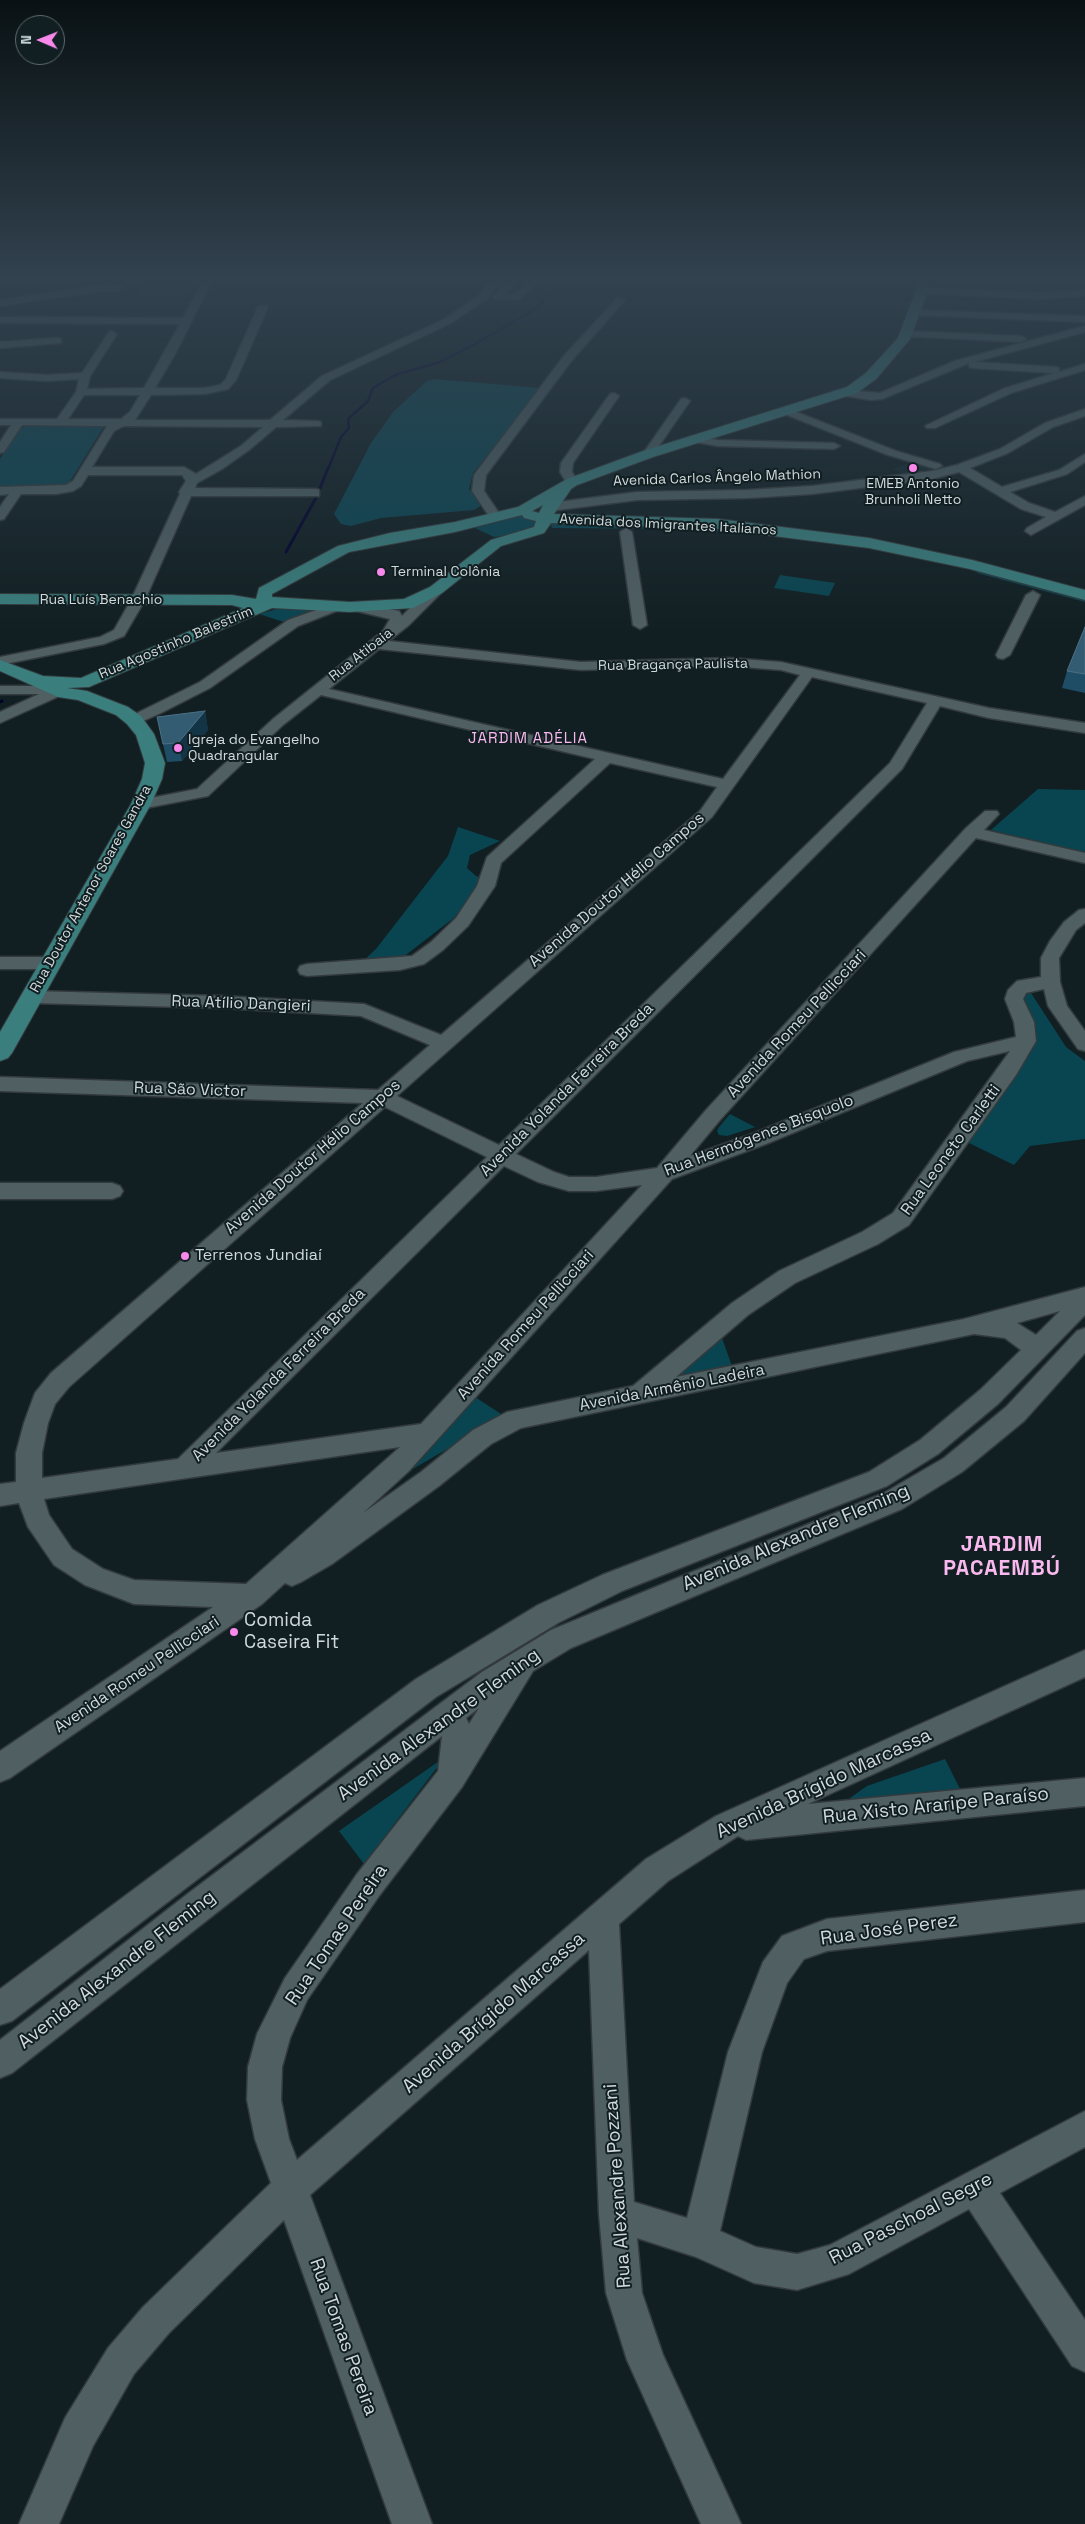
<!DOCTYPE html>
<html>
<head>
<meta charset="utf-8">
<style>
	body { margin:0 }
	#map { position:relative; width:1085px; height:2524px; overflow:hidden; background:#111f22; font-family:"Space Grotesk",sans-serif }
	canvas { display:block }
	.north { position:absolute; left:15px; top:15px; width:50px; height:50px; box-sizing:border-box; background:#111f22; border:1px solid #5d696c; border-radius:50%; rotate:271deg; font-size:14px; font-weight:700; line-height:20px; text-align:center; color:#d0d9db }
	.north::after { content:''; display:block; margin:auto; width:18px; height:22px; background:#f888ea; clip-path:polygon(50% 0,100% 100%,50% 72%,0 100%) }
</style>
</head>
<body>
<div id="map">
<canvas width="1085" height="2524"></canvas>
<div class="north">N</div>
</div>
<script>
const ctx = document.querySelector('canvas').getContext('2d');
ctx.lineJoin = 'round';
function fillPath(path, color) { ctx.fillStyle = color; ctx.fill(path, 'evenodd'); }
const poly = rows => new Path2D(rows.map(r => 'M' + r).join(''));
function trace(path, color, width, dash) { ctx.strokeStyle = color; ctx.lineWidth = width; ctx.lineCap = dash ? 'butt' : 'round'; ctx.setLineDash(dash || []); ctx.stroke(path); }
function drawText(font, color, halo, rows, align = 'center') {
  ctx.font = font + ' "Space Grotesk",sans-serif'; ctx.lineWidth = 4; ctx.setLineDash([]); ctx.textBaseline = 'middle'; ctx.strokeStyle = halo; ctx.fillStyle = color; for (const [text, x, y, turn = 0] of rows) {
    ctx.save(); ctx.translate(x, y); ctx.rotate((+turn || 0) * Math.PI / 180); ctx.textAlign = isNaN(turn) ? turn : align; if (halo) ctx.strokeText(text, 0, 0); ctx.fillText(text, 0, 0); ctx.restore();
  }
}
fillPath(poly([
	[145,283,195,283,182,305,133,305],
	[914,462,933,469,903,474,893,469]
]), '#12282e');
fillPath(poly([
	[434,379,541,388,473,473,469,489,482,505,474,510,381,518,351,526,341,524,334,514,371,443,394,411,427,381],
	[29,425,103,425,104,426,69,483,62,487,0,487,0,459,20,429],
	[522,515,537,520,539,528,514,535,494,537,473,527],
	[550,522,661,525,773,532,769,536,686,529,552,528],
	[978,571,1085,599,1085,602,977,573],
	[780,575,835,583,829,596,774,588],
	[277,609,292,609,321,611,287,623,259,614],
	[1038,789,1085,790,1085,854,991,830],
	[458,827,500,841,470,855,467,868,476,876,483,878,472,895,455,917,385,971,350,973,376,949,448,856],
	[1023,990,1029,990,1031,993,1066,1047,1085,1061,1085,1139,1030,1146,1014,1165,967,1142,1032,1041],
	[730,1114,755,1127,727,1136,719,1135,717,1131,719,1127],
	[722,1338,733,1369,664,1383],
	[466,1391,504,1416,411,1470,407,1467],
	[445,1757,364,1864,339,1831],
	[945,1759,963,1795,851,1808,850,1798,867,1786]
]), '#094551');
trace(poly([
	[328,469,341,437,349,428,348,419,368,401,373,388,395,375,440,362,475,344,534,310,552,292,574,283]
]), '#00002b', 2.5);
trace(poly([
	[286,552,317,496,328,468],
	[0,702,2,701]
]), '#00002b', 3);
const minor = poly([
	[202,283,211,283,175,354,155,388,205,388,220,385,226,379,258,307,266,305,268,307,236,380,228,389,205,394,151,395,135,420,270,420,322,376,445,319,481,294,489,283,498,283,488,298,451,323,330,380,283,420,317,421,321,422,321,426,276,427,249,450,222,469,197,483,195,488,315,489,319,490,319,496,191,496,145,600,124,636,104,644,0,665,0,657,100,637,114,630,131,600,180,494,179,492,186,481,182,475,88,475,81,486,73,491,56,494,21,494,4,519,0,520,0,507,9,494,0,495,0,487,66,485,73,481,107,426,22,425,4,452,0,453,0,442,11,425,0,425,0,419,57,419,76,392,79,379,47,381,0,378,0,372,47,375,82,373,109,332,112,331,117,334,90,376,87,389,144,388,180,324,0,323,0,317,183,318,202,283],
	[84,395,140,395,130,412,121,419,68,419,84,395],
	[124,426,263,427,241,446,196,474,184,467,92,467,114,431,124,426],
	[505,283,515,283,505,295,513,295,527,283,537,283,518,300,495,299,493,297,505,283],
	[103,285,117,285,122,288,117,291,103,291,0,306,0,300,103,285],
	[922,288,1039,293,1085,290,1085,296,1039,299,919,293,917,291,922,288],
	[617,298,625,300,572,360,486,475,484,491,501,516,499,519,491,519,472,491,474,475,564,356,617,298],
	[914,310,1085,316,1085,322,911,315,909,313,914,310],
	[1085,326,1085,332,974,362,1055,367,1059,368,1059,372,1085,364,1085,370,1011,393,935,428,927,428,925,426,1003,389,1054,373,973,368,969,367,969,363,882,399,871,400,846,396,841,393,846,390,880,393,955,361,1085,326],
	[907,331,1021,336,1026,339,1021,342,904,336,904,332,907,331],
	[57,338,61,339,61,343,0,348,0,342,57,338],
	[614,393,619,396,573,463,572,472,578,482,572,486,568,485,560,472,561,463,610,394,614,393],
	[685,398,690,401,652,456,644,456,644,452,681,399,685,398],
	[786,408,896,451,940,464,942,466,936,469,888,455,782,413,781,411,786,408],
	[1085,409,1085,416,1053,427,1008,453,970,468,1002,487,1059,470,1085,454,1085,462,1067,474,1010,492,1029,503,1055,512,1085,496,1085,505,1031,535,1025,531,1027,528,1046,517,1021,509,959,472,932,479,812,494,748,498,637,500,550,511,544,507,550,503,637,492,748,490,812,486,932,471,957,465,1000,449,1045,423,1085,409],
	[693,436,718,440,834,443,840,446,834,449,718,446,689,441,689,437,693,436],
	[626,528,632,532,647,625,640,629,633,625,620,532,626,528],
	[436,586,441,587,443,590,441,593,409,625,389,641,581,662,729,658,781,662,989,708,1085,723,1085,733,989,718,940,706,902,769,516,1154,554,1172,569,1177,596,1177,657,1168,706,1110,966,828,985,811,997,811,999,814,984,830,1085,853,1085,863,976,838,720,1120,690,1156,752,1134,954,1052,1016,1037,1014,1022,1005,999,1008,990,1017,981,1041,977,1041,958,1050,941,1064,922,1079,910,1085,909,1085,923,1076,930,1059,958,1060,982,1067,1006,1085,1031,1085,1051,1078,1049,1048,1006,1044,989,1026,993,1023,999,1034,1022,1036,1041,1016,1075,909,1225,878,1244,795,1283,748,1315,676,1377,964,1319,1085,1287,1085,1315,998,1404,938,1454,887,1486,622,1591,558,1623,436,1697,12,2021,0,2025,0,1989,416,1679,538,1605,602,1575,869,1472,920,1440,980,1390,1021,1350,1005,1338,974,1334,521,1428,491,1444,439,1486,332,1564,301,1582,292,1586,285,1583,262,1604,10,1778,0,1782,0,1751,213,1607,134,1604,85,1585,54,1565,28,1527,19,1503,0,1506,0,1484,16,1482,16,1453,24,1423,35,1393,51,1373,363,1103,0,1091,0,1077,378,1090,430,1045,361,1016,222,1008,32,1003,25,1001,23,997,25,993,32,991,222,996,364,1004,441,1035,700,811,717,787,610,763,501,863,495,886,468,926,443,950,424,964,400,970,307,976,300,974,298,970,300,966,307,964,412,956,431,942,456,918,477,886,487,857,595,759,321,695,283,725,208,796,141,809,135,807,133,804,135,801,197,789,273,719,383,631,390,619,344,608,298,626,210,688,161,713,134,725,126,720,129,717,200,682,288,620,339,602,345,605,350,603,394,610,399,611,402,616,431,587,436,586],
	[379,649,581,670,729,666,781,670,800,675,723,779,329,689,379,649],
	[812,677,927,703,890,763,499,1145,397,1096,712,817,812,677],
	[1010,1051,893,1213,862,1232,779,1271,732,1303,633,1386,507,1412,473,1430,421,1472,363,1513,409,1471,672,1179,766,1144,967,1061,1010,1051],
	[385,1107,487,1157,178,1459,42,1478,42,1453,48,1423,55,1404,69,1387,385,1107],
	[504,1166,538,1182,569,1191,596,1191,642,1185,421,1424,216,1453,504,1166],
	[1060,1311,1036,1335,1017,1323,1060,1311],
	[400,1447,246,1584,134,1580,103,1569,72,1549,49,1515,44,1499,400,1447],
	[1033,591,1040,595,1010,655,1003,659,998,658,996,655,1026,595,1033,591],
	[0,686,51,686,64,688,66,691,64,694,0,723,0,712,39,694,0,694,0,686],
	[0,957,50,957,57,959,59,963,57,967,50,969,0,969,0,957],
	[0,1183,112,1183,120,1186,123,1191,120,1196,112,1199,0,1199,0,1183],
	[1085,1328,1085,1353,1024,1421,962,1472,902,1509,571,1648,533,1671,462,1787,379,1896,307,2000,290,2038,282,2067,281,2100,289,2139,297,2160,646,1859,716,1816,1085,1650,1085,1677,808,1804,1085,1778,1085,1806,746,1840,738,1836,668,1881,619,1924,634,2202,687,2218,728,2052,763,1962,782,1936,827,1919,1085,1890,1085,1922,827,1951,804,1959,787,1983,762,2052,720,2231,756,2247,797,2254,830,2245,1085,2111,1085,2147,1000,2193,1085,2320,1085,2372,1072,2366,969,2209,849,2274,797,2290,754,2283,696,2257,637,2238,642,2293,663,2355,741,2524,701,2524,627,2360,606,2293,599,2214,589,1950,310,2195,432,2524,392,2524,284,2220,169,2333,134,2374,93,2446,59,2524,19,2524,65,2418,108,2348,143,2307,271,2183,255,2139,247,2100,248,2067,257,2034,285,1978,357,1874,438,1771,442,1736,12,2073,0,2078,0,2040,190,1892,482,1672,551,1630,884,1493,944,1458,1006,1407,1077,1331,1085,1328],
	[479,1708,469,1724,466,1718,479,1708]
]);
const major = poly([
	[919,283,931,283,910,339,876,379,857,393,653,457,577,485,571,489,554,514,718,519,869,538,972,560,1085,590,1085,600,970,569,869,548,718,529,551,523,544,533,501,546,442,593,413,608,350,612,272,608,89,687,67,688,87,691,128,707,141,716,154,734,165,763,162,779,151,804,12,1053,8,1058,0,1061,0,1032,131,804,142,779,145,763,136,735,127,724,116,715,78,700,58,697,0,671,0,660,43,676,81,678,243,608,232,605,0,604,0,594,232,595,256,599,259,588,338,546,390,533,455,522,518,507,567,479,643,451,847,387,866,373,898,338,919,283],
	[543,505,539,513,532,511,543,505],
	[522,515,524,518,536,521,534,527,491,540,430,587,404,599,350,602,272,597,272,594,349,552,455,532,522,515]
]);
trace(minor, '#333a3d', 3);
trace(major, '#333a3d', 2);
fillPath(minor, '#4f5f62');
fillPath(major, '#3a7e7d');
fillPath(poly([
	[1085,627,1085,693,1062,688,1067,671],
	[205,711,208,730,182,761,167,762,157,717]
]), '#204d66');
fillPath(poly([
	[205,711,208,730,182,761,178,743]
]), '#123445');
const building = poly([
	[1085,627,1085,674,1067,671,1085,627],
	[205,711,178,743,163,744,157,717,205,711]
]);
fillPath(building, '#335c72');
trace(building, '#4c6f83', 1);
const sky = ctx.createLinearGradient(0, 0, 0, 636);
sky.addColorStop(0, '#091113');
sky.addColorStop(0.44, '#32424f');
sky.addColorStop(1, '#32424f00');
ctx.fillStyle = sky;
ctx.fillRect(0, 0, 1085, 636);
for (const [x, y, r, color] of [
	[913,468,5,"#f888ea"],
	[381,572,5,"#f888ea"],
	[178,748,5,"#f888ea"],
	[185,1256,5,"#f888ea"],
	[234,1632,5,"#f888ea"]
]) { const dot = new Path2D(); dot.arc(x, y, r, 0, 2 * Math.PI); ctx.fillStyle = color; ctx.fill(dot); trace(dot, '#111f22', 2); }
drawText('14px', '#d0d9db', '#111f22', [
	["Avenida Carlos Ângelo Mathion",717,478,-2],
	["Avenida dos Imigrantes Italianos",668,525,3],
	["Rua Luís Benachio",101,600],
	["Rua Agostinho Balestrim",176,643,-23],
	["Rua Atibaia",361,655,-38],
	["Rua Bragança Paulista",673,665,-1],
	["Rua Doutor Antenor Soares Gandra",91,889,-61]
]);
drawText('14px', '#d0d9db', '#111f22', [
	["EMEB Antonio",913,484,"center"],
	["Brunholi Netto",913,500,"center"],
	["Terminal Colônia",391,572],
	["Igreja do Evangelho",188,740],
	["Quadrangular",188,756]
], 'left');
ctx.letterSpacing = '1px';
drawText('15px', '#f9b9ee', '#111f22', [
	["JARDIM ADÉLIA",528,739]
]);
ctx.letterSpacing = '0px';
drawText('16px', '#d0d9db', '#111f22', [
	["Avenida Doutor Hélio Campos",617,890,-41],
	["Rua Atílio Dangieri",241,1004,2],
	["Avenida Romeu Pellicciari",797,1024,-47],
	["Rua São Victor",190,1090,2],
	["Avenida Yolanda Ferreira Breda",567,1090,-45],
	["Rua Hermógenes Bisquolo",759,1136,-21],
	["Rua Leoneto Carletti",951,1150,-54],
	["Avenida Doutor Hélio Campos",313,1157,-41],
	["Avenida Romeu Pellicciari",526,1325,-48],
	["Avenida Yolanda Ferreira Breda",279,1375,-45],
	["Avenida Armênio Ladeira",672,1388,-11],
	["Avenida Romeu Pellicciari",137,1675,-34]
]);
drawText('16px', '#d0d9db', '#111f22', [
	["Terrenos Jundiaí",195,1256]
], 'left');
drawText('19px', '#d0d9db', '#111f22', [
	["Avenida Alexandre Fleming",796,1538,-23],
	["Avenida Alexandre Fleming",439,1725,-36],
	["Avenida Brígido Marcassa",824,1784,-25],
	["Rua Xisto Araripe Paraíso",936,1806,-6],
	["Rua José Perez",889,1930,-8],
	["Rua Tomas Pereira",337,1935,-56],
	["Avenida Alexandre Fleming",117,1970,-38],
	["Avenida Brígido Marcassa",494,2013,-41],
	["Rua Alexandre Pozzani",618,2186,-94],
	["Rua Paschoal Segre",911,2219,-27],
	["Rua Tomas Pereira",343,2337,70]
]);
drawText('19px', '#d0d9db', '#111f22', [
	["Comida",244,1621],
	["Caseira Fit",244,1643]
], 'left');
ctx.letterSpacing = '1px';
drawText('bold 21px', '#f9b9ee', '#111f22', [
	["JARDIM",1002,1545],
	["PACAEMBÚ",1002,1569]
]);
ctx.letterSpacing = '0px';
</script>
</body>
</html>
